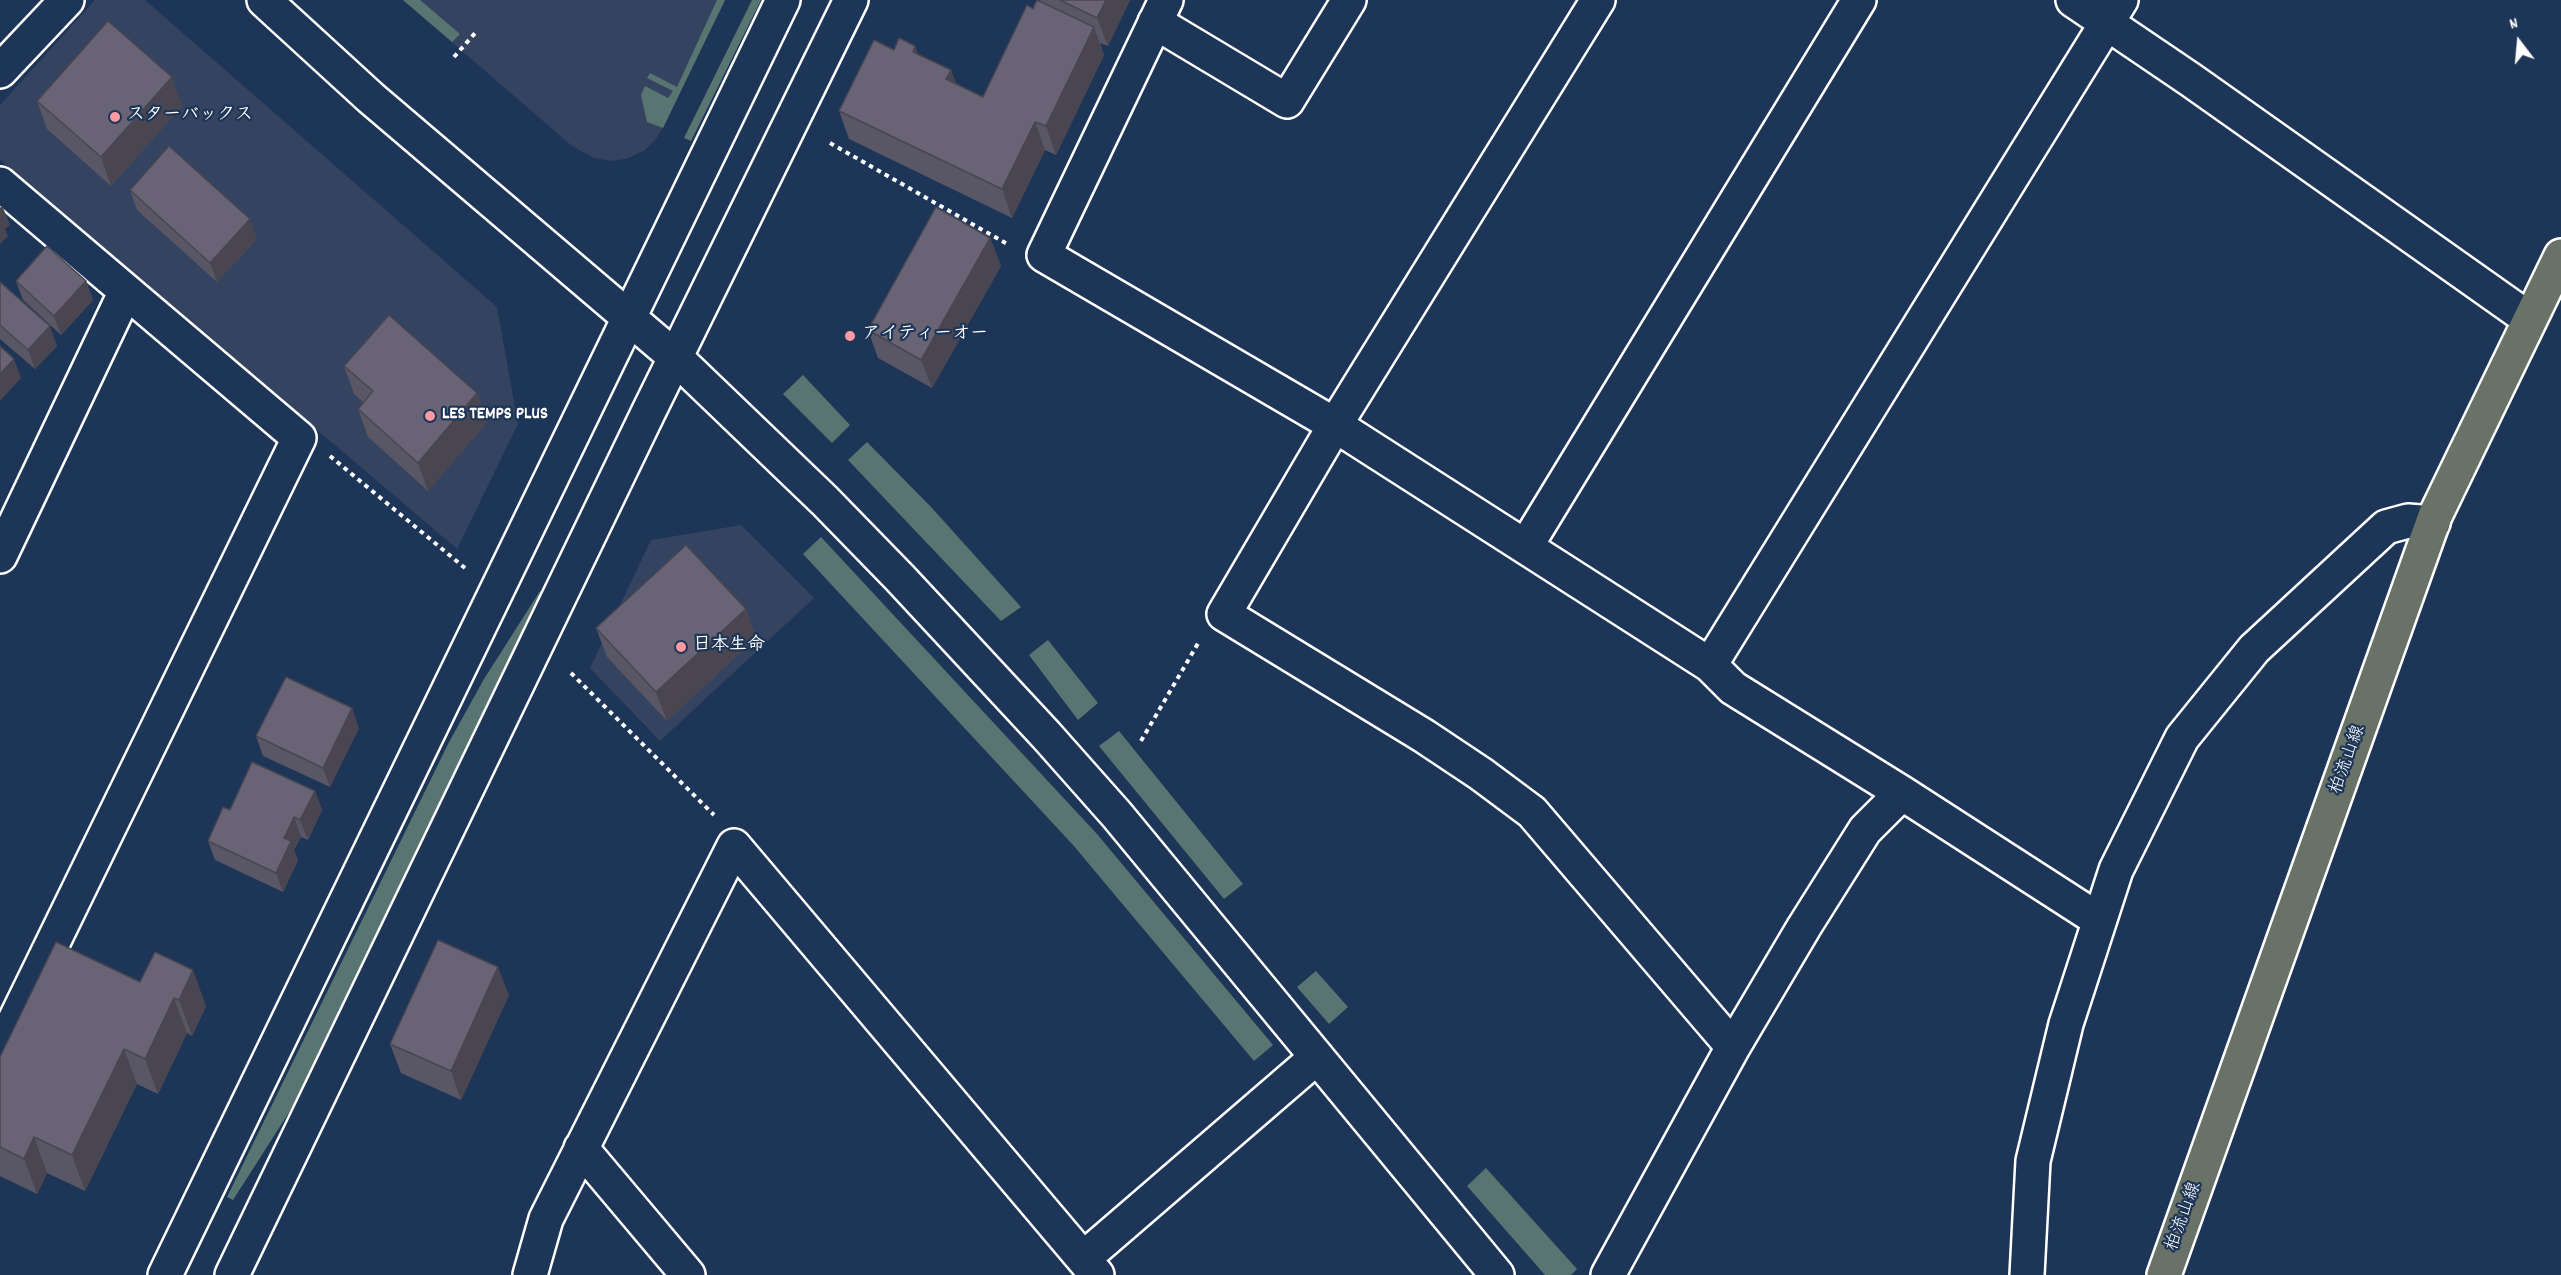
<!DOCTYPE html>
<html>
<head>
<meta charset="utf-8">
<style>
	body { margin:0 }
	#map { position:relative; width:2561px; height:1275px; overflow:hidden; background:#1d3557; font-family:Dekko,sans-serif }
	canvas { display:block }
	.north { position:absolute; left:2489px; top:12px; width:60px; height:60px; -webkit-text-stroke:4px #1d3557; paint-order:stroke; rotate:344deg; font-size:16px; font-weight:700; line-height:24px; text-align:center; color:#fff }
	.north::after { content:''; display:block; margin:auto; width:21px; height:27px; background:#fff; clip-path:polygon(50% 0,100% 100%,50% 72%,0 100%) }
</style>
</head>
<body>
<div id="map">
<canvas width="2561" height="1275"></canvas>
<div class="north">N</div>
</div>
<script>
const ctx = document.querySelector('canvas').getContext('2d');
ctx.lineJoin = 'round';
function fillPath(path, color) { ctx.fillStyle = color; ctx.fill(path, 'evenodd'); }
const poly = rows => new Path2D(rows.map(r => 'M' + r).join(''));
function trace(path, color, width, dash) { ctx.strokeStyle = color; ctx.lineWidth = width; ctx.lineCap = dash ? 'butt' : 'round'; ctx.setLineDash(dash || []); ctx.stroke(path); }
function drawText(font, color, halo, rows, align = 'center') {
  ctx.font = font + ' Dekko,"Klee One",sans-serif'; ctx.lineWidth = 4.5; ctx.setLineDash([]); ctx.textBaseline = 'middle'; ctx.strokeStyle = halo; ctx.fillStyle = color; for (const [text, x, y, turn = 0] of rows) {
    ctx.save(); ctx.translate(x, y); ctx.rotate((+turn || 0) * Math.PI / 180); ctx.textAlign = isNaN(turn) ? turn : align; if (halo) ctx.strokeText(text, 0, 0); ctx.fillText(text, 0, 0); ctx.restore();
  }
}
fillPath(poly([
	[95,0,145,0,497,307,518,424,457,549,0,160,0,105],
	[403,0,725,0,663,128,655,140,645,150,626,159,610,161,594,158,572,146],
	[741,525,814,598,660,741,590,668,651,540]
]), '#344360');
fillPath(poly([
	[403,0,420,0,460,34,452,42],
	[717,0,725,0,663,128,647,122,641,95,645,86,668,98,673,91,647,78,650,73,677,87],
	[752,0,761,0,691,141,684,138],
	[803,375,850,425,832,443,783,394],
	[867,442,932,508,1021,607,1001,621,848,460],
	[821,537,1097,834,1273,1045,1254,1061,1073,845,803,554],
	[540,591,546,594,304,1089,233,1200,227,1197,448,744,484,679],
	[1048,640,1098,703,1078,720,1029,655],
	[1119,731,1243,884,1224,899,1099,746],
	[1316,971,1348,1007,1329,1024,1297,987],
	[1486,1168,1577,1269,1571,1275,1545,1275,1467,1186]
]), '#597572');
const minor = poly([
	[264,0,371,98,675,357,825,501,900,578,1046,735,1117,815,1497,1275],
	[1166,0,1044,255,1335,425,1710,665,2121,0],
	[1598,0,1335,425,1224,614,1424,736,1481,774,1532,812,1733,1047],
	[2073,0,2191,80,2529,319],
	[1155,22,1287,101,1349,0],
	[0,71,67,0],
	[0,184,299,438,0,1051],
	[1526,546,1859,0],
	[0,556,126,291],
	[1710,665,1733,688,1902,793,2099,920],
	[581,1148,688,1275],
	[1084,1258,1317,1057],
	[165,1275,783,0],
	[232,1275,648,413,851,0],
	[530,1275,546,1219,734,846,1097,1275],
	[1608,1275,1733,1047,1804,927,1865,830,1902,793],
	[2027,1275,2033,1161,2066,1024,2116,870,2182,738,2254,649,2386,527,2408,521,2433,523]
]);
const major = poly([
	[2164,1275,2435,516,2561,256]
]);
trace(minor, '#fff', 38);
trace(major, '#fff', 38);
trace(poly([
	[454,57,476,32],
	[830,143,1009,245],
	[330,456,465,568],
	[571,673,714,815],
	[1141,741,1200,640]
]), '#fff', 4, [4.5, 4.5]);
trace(minor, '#1d3557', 33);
trace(major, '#687266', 33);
fillPath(poly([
	[1040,0,1130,0,1108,46,1100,43,1104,55,1056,155,1045,150,1012,218,849,139,839,111,894,50,915,46,918,54,951,70,956,84,983,97,1033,9,1040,1],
	[37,101,182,106,111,186,47,129],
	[130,190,257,239,217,282,137,210],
	[990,238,1001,266,932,388,878,358,868,330],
	[16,281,86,281,93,300,61,335,23,300],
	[0,282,57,346,35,369,0,339],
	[344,366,477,393,487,422,428,491,368,437,358,409,363,402,354,394],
	[746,609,756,638,667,721,607,657,596,628],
	[359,728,330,787,263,756,256,736],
	[315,791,322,810,308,840,301,837,294,850,298,860,283,892,215,860,208,841,230,810],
	[140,982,206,1006,192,1036,187,1033,158,1094,137,1084,85,1191,47,1173,37,1194,0,1176,0,1057],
	[509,995,461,1100,401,1073,390,1044]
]), '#595665');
fillPath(poly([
	[1106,0,1130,0,1108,46,1097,18],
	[1094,27,1104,55,1056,155,1046,126],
	[915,46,926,74,913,52],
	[951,70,962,98,946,79],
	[172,77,182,106,111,186,101,157],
	[1035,122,1045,150,1012,218,1002,189],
	[2,205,10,225,5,229,8,236,0,244,0,208],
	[250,219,257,239,217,282,210,263],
	[990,238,1001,266,932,388,921,360],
	[86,281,93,300,61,335,54,316],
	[50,326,57,346,35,369,28,350],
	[14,359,21,378,0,401,0,374],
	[477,393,487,422,428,491,418,463],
	[746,609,756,638,667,721,656,692],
	[352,708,359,728,330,787,323,768],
	[315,791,322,810,308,840,300,820],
	[294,817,301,837,294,850,298,860,283,892,276,873,284,838],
	[498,967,509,995,461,1100,451,1071],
	[193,970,206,1006,192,1036,179,1000],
	[174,998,187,1033,158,1094,145,1059],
	[124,1049,137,1084,85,1191,72,1155],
	[34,1137,47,1173,37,1194,24,1159]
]), '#494652');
const building = poly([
	[1037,0,1094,27,1046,126,1035,122,1002,189,839,111,874,40,894,50,899,38,915,46,913,52,951,70,946,79,983,97,1027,5,1033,9,1037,0],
	[1060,0,1106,0,1097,18,1060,0],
	[108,21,172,77,101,157,37,101,108,21],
	[169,146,250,219,210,263,130,190,169,146],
	[936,207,990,238,921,360,868,330,936,207],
	[47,246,86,281,54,316,16,281,47,246],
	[0,282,50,326,28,350,0,325,0,282],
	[389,315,477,393,418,463,358,409,373,391,344,366,389,315],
	[0,346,14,359,0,374,0,346],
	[686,545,746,609,656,692,596,628,686,545],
	[286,677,352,708,323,768,256,736,286,677],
	[252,762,315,791,300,820,294,817,284,838,291,841,276,873,208,841,223,807,230,810,252,762],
	[438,940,498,967,451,1071,390,1044,438,940],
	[56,942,140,982,155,952,193,970,179,1000,174,998,145,1059,124,1049,72,1155,34,1137,24,1159,0,1147,0,1057,56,942]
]);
fillPath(building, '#686475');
trace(building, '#494652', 1.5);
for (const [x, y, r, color] of [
	[115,117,6,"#ff9aa2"],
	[850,336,6,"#ff9aa2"],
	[430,416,6,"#ff9aa2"],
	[681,647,6,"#ff9aa2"]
]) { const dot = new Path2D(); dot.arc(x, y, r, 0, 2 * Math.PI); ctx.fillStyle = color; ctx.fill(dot); trace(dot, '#1d3557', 2); }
drawText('bold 18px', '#fff', '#1d3557', [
	["スターバックス",127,117],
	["アイティーオー",862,336],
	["LES TEMPS PLUS",442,416],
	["日本生命",693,647]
], 'left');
drawText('18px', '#fff', '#1d3557', [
	["柏流山線",2349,760,-70],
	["柏流山線",2185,1217,-70]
]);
</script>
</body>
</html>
